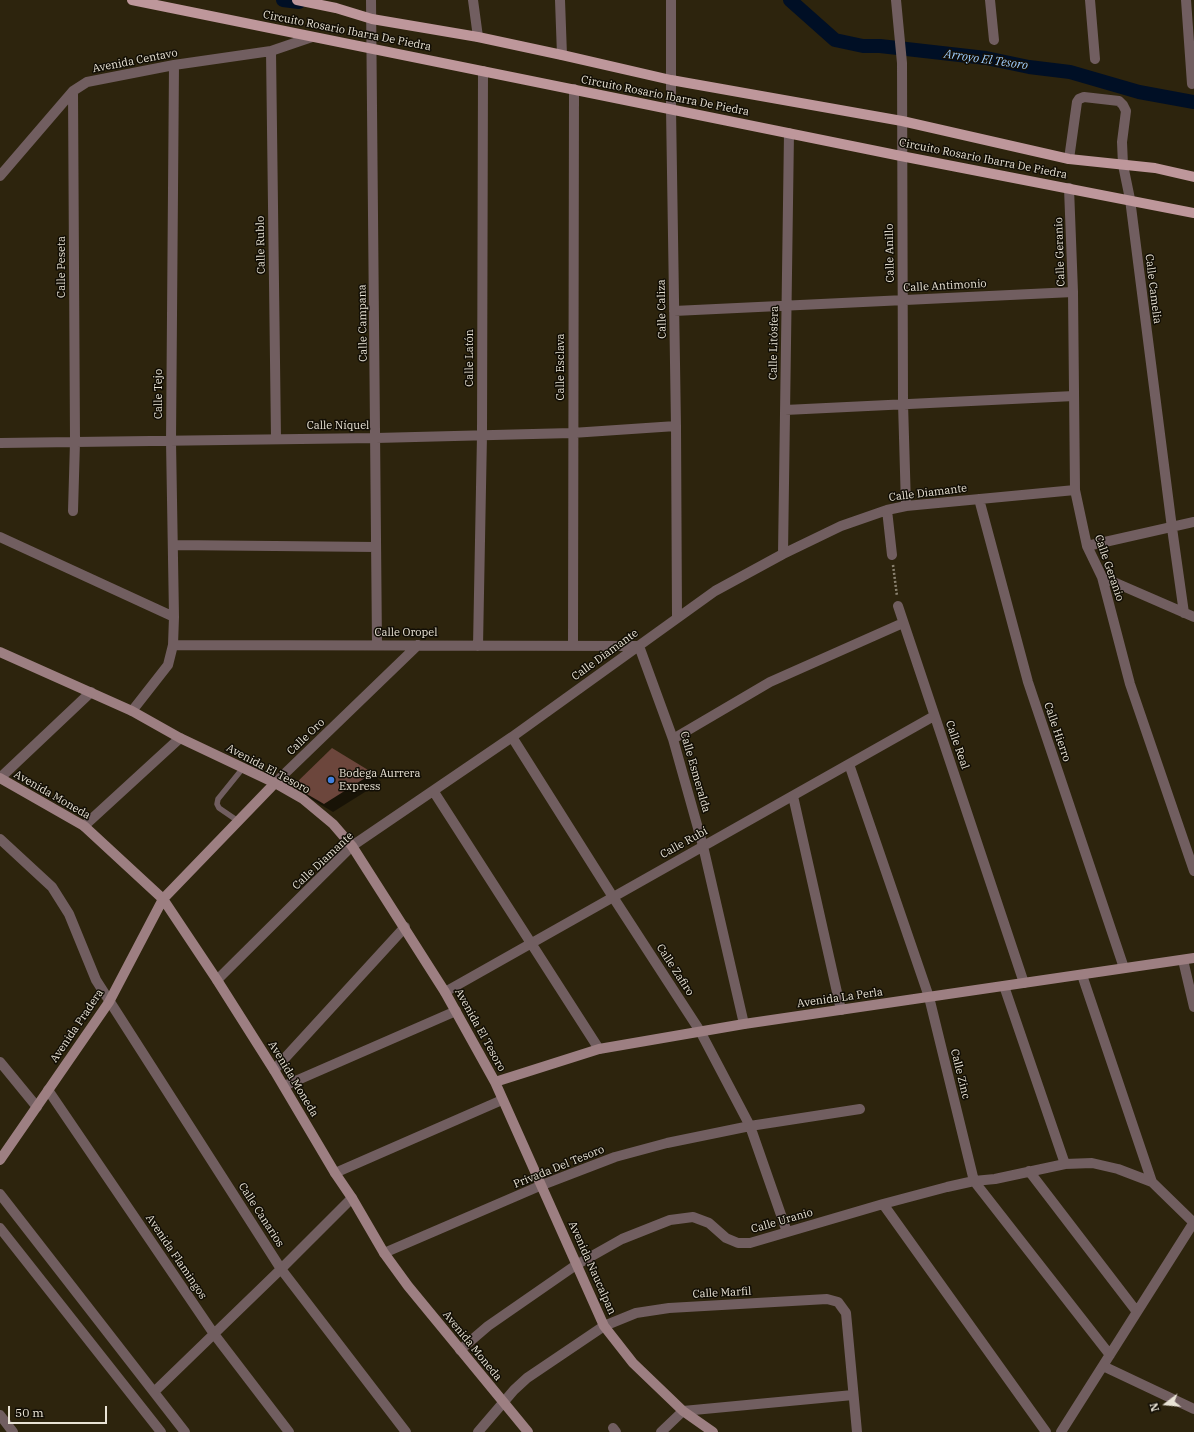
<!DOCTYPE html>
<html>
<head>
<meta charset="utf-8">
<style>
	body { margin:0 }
	#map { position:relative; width:1194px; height:1432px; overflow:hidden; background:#2d240d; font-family:"IBM Plex Serif",serif }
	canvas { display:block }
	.north { position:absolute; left:1146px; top:1384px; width:40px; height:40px; -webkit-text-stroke:3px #120e05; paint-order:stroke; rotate:254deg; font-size:11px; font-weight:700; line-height:16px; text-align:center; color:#e9e3d5 }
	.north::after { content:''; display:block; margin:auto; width:14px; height:18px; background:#e9e3d5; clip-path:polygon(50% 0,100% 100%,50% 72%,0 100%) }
	.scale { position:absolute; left:8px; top:1406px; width:99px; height:18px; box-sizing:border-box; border:2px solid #e9e3d5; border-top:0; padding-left:5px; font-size:12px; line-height:14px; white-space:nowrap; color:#e9e3d5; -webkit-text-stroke:3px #120e05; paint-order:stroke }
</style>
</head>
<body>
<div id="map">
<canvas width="1194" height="1432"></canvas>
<div class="north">N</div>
<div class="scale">50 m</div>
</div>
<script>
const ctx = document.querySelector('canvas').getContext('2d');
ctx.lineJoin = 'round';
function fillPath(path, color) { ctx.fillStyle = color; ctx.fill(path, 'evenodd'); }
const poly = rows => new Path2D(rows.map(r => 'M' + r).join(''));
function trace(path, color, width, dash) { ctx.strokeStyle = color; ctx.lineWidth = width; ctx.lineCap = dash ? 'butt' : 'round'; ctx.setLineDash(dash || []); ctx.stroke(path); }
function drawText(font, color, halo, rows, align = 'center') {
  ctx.font = font + ' "IBM Plex Serif",serif'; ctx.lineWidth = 3; ctx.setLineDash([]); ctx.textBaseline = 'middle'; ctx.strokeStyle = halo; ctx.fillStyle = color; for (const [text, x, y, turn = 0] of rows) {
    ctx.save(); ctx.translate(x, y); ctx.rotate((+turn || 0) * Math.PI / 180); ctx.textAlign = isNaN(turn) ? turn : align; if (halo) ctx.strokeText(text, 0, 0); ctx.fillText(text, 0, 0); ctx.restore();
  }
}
fillPath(poly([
	[332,749,373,774,381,782,333,812,303,794,295,786]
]), '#0007');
trace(poly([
	[283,0,299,2],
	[790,0,835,40,863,46,880,46,986,58,1029,67,1070,72,1139,92,1194,102]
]), '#000f25', 14);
fillPath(poly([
	[332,748,373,773,324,804,293,786]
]), '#6c463c');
trace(poly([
	[893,565,897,596]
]), '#8a8270', 2.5, [2, 2]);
trace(poly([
	[238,821,219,808,217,804,218,799,243,768]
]), '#715e60', 5.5);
trace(poly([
	[371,0,377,645],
	[473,0,478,37],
	[560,0,562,55],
	[671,0,671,109,676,426,677,618],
	[896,0,902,63,903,403,906,506],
	[990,0,994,40],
	[1090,0,1095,59],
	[1186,0,1192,84],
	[271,51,276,438],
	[73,91,75,442,73,511],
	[1069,159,1077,102,1079,99,1084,97,1119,101,1123,105,1126,111,1122,142,1123,165,1130,199,1172,528,1184,613],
	[0,176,73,91,87,82,174,65,271,51,312,37],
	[1069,188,1073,292,1075,490,1087,546,1102,577,1130,684,1194,871],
	[674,311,1073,292],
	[785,410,1074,396],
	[0,443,376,438,572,433,676,426],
	[979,499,1028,682,1124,968],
	[887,510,892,555],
	[0,537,174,617],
	[173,545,376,547],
	[1087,546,1194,522],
	[783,554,789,133],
	[1102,577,1194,617],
	[898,606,1024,983],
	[173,645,639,646,673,739,703,846,744,1024],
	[478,646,482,435,483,71],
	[573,646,574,89],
	[132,711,168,665,173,645,174,617,171,441,174,65],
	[512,737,613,897,700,1031,750,1126,787,1232],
	[673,739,770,682,903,623],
	[849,764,929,997,974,1181,1110,1355],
	[0,778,91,692],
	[275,783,418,645],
	[434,792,599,1049],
	[793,796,841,1010],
	[84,826,180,738],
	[0,839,52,887,69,914,96,980,281,1269,406,1432],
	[1183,960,1194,1007],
	[1082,975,1152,1182,1194,1223],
	[217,980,352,846,512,737,715,591,783,554,841,526,887,510,906,506,1075,490],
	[1004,986,1065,1164],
	[445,992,934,716],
	[0,1062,37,1107],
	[274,1070,405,927],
	[284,1086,456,1011],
	[48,1090,214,1334,289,1432],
	[1029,1171,1137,1312],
	[335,1173,502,1100],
	[0,1194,185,1432],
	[883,1204,1046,1432],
	[0,1228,161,1432],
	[384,1253,542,1185,615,1157,667,1143,750,1126,860,1109],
	[460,1350,488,1326,576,1265,622,1239,670,1220,693,1217,709,1223,726,1238,738,1243,750,1243,883,1204,947,1187,974,1181,995,1179,1065,1164,1092,1163,1118,1169,1152,1182],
	[1103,1366,1194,1409],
	[154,1392,281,1269,352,1198],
	[0,1415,13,1432],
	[613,1428,616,1432],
	[478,1432,514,1390,527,1378,604,1326,636,1313,669,1308,827,1299,838,1302,846,1313,857,1432],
	[661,1432,683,1411,853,1395],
	[1061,1432,1194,1222]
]), '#715e60', 10);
trace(poly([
	[0,652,132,711,180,738,275,783,303,799,333,824,352,846,445,992,495,1082,604,1326,633,1363,683,1411,713,1432],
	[0,778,84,826,163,899,217,980,274,1070,335,1173,352,1198,384,1253,408,1286,528,1432],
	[495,1082,599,1049,744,1024,1194,958],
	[0,1160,109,1002,163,899,275,783]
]), '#9d7f82', 10);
trace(poly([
	[132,0,901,156,1194,213],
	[297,0,336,8,372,19,478,37,562,55,671,80,902,121,1069,159,1155,168,1194,177]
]), '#be979b', 10);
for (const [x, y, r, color] of [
	[331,780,4,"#3f7fe0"]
]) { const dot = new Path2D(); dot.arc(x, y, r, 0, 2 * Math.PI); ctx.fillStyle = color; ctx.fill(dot); trace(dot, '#120e05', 1.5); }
drawText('11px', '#e9e3d5', '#120e05', [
	["Circuito Rosario Ibarra De Piedra",347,31,11],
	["Avenida Centavo",135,61,-11],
	["Circuito Rosario Ibarra De Piedra",665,96,11],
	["Circuito Rosario Ibarra De Piedra",983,159,11],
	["Calle Rublo",261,245,-91],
	["Calle Geranio",1060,252,-92],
	["Calle Anillo",890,253,-91],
	["Calle Peseta",62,267,-90],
	["Calle Antimonio",945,286,-3],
	["Calle Camelia",1153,289,83],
	["Calle Caliza",662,309,-91],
	["Calle Campana",363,323,-91],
	["Calle Litósfera",774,343,-89],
	["Calle Latón",470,358,-90],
	["Calle Esclava",561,367,-90],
	["Calle Tejo",159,394,-90],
	["Calle Níquel",338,426],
	["Calle Diamante",928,493,-7],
	["Calle Geranio",1109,568,71],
	["Calle Oropel",406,633],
	["Calle Diamante",605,655,-36],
	["Calle Hierro",1057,732,71],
	["Calle Oro",306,737,-44],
	["Calle Real",957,745,71],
	["Avenida El Tesoro",268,769,28],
	["Calle Esmeralda",695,772,74],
	["Avenida Moneda",52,795,30],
	["Calle Rubí",684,843,-29],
	["Calle Diamante",323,861,-43],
	["Calle Zafiro",675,970,57],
	["Avenida La Perla",840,998,-8],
	["Avenida Pradera",77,1026,-56],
	["Avenida El Tesoro",480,1030,61],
	["Calle Zinc",960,1074,76],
	["Avenida Moneda",293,1079,59],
	["Privada Del Tesoro",559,1167,-22],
	["Calle Canarios",261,1215,57],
	["Calle Uranio",782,1221,-16],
	["Avenida Flamingos",176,1257,56],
	["Avenida Naucalpan",592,1268,66],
	["Calle Marfil",722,1293,-3],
	["Avenida Moneda",472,1346,51]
]);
drawText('11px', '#e9e3d5', '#120e05', [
	["Bodega Aurrera",339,774],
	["Express",339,787]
], 'left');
drawText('italic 12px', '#9fceff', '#120e05', [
	["Arroyo El Tesoro",986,60,8]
]);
</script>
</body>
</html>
